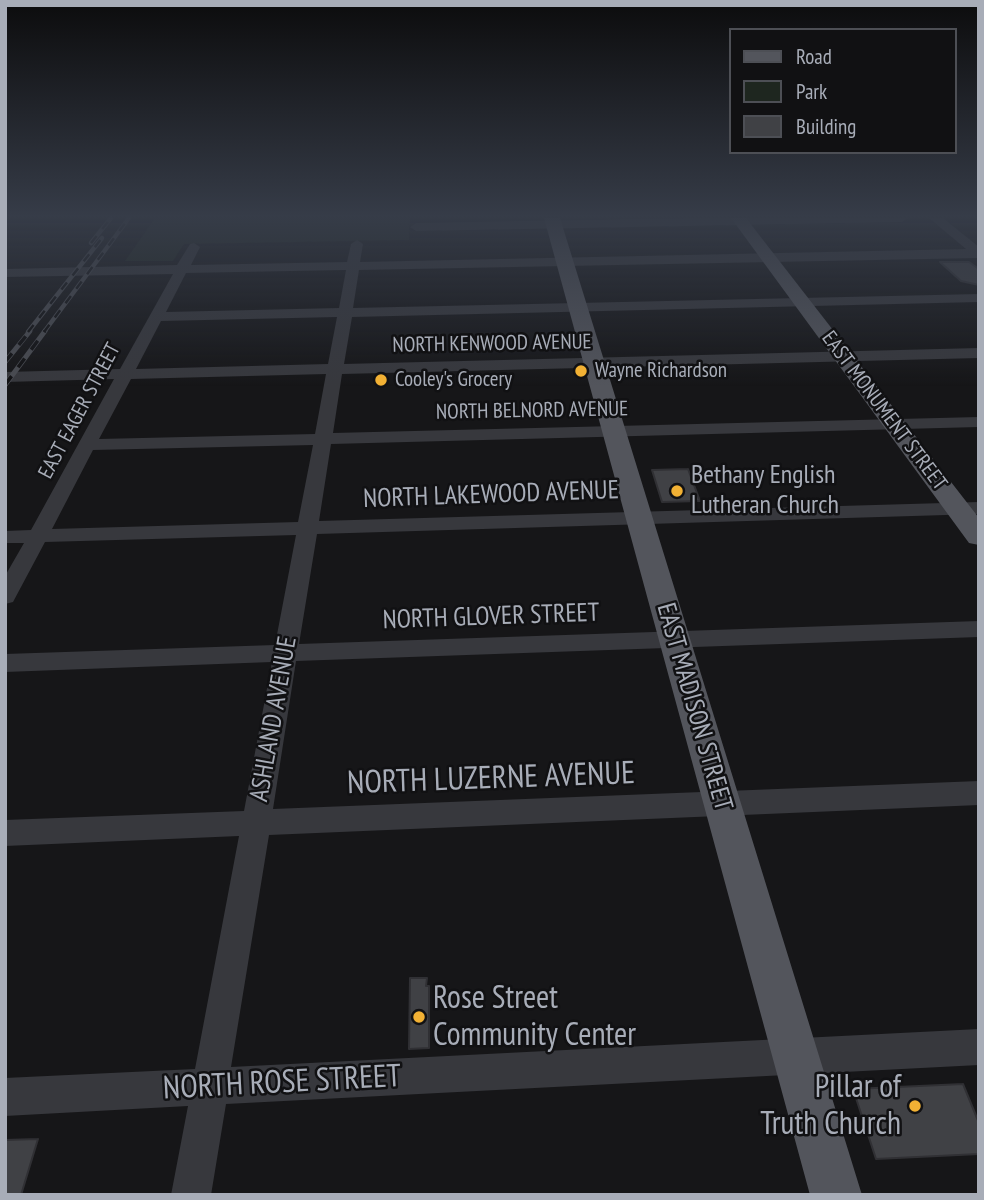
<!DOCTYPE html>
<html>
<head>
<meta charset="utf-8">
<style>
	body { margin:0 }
	#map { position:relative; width:984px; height:1200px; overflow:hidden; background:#161618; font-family:"PT Sans Narrow",sans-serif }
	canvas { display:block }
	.frame { position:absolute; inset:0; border:7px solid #a8adb8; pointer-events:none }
	.legend { position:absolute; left:729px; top:28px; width:228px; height:126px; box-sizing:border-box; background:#111113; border:2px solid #4d4f55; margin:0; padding:9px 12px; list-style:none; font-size:21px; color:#a8adb8 }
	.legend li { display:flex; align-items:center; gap:14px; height:35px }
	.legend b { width:35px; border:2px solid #4d4f55 }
</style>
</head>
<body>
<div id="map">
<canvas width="984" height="1200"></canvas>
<div class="frame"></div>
<ul class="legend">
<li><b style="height:9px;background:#53555c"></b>Road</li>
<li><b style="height:19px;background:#1e261f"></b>Park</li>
<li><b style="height:19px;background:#404145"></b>Building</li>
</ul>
</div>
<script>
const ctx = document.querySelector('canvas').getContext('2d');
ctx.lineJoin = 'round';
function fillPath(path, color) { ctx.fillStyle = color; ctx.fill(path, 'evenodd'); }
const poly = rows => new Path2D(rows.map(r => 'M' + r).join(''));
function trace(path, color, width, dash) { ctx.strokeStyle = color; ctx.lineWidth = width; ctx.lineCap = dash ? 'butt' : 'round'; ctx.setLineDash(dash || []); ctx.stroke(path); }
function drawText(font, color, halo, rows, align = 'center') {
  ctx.font = font + ' "PT Sans Narrow",sans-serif'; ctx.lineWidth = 5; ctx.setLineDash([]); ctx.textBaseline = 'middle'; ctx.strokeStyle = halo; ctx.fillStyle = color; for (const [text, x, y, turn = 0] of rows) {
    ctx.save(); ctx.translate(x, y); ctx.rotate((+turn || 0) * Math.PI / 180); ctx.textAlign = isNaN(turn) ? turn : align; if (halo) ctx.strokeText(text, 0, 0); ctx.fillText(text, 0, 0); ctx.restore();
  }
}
fillPath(poly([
	[155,218,410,218,409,240,184,244,173,261,125,261]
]), '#1e261f');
const building = poly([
	[940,262,969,262,979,269,979,285,961,281,940,262],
	[688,469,700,501,662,502,652,470,688,469],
	[410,978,427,978,426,986,429,986,429,1048,409,1049,410,978],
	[963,1084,979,1123,979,1154,876,1159,853,1089,963,1084],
	[38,1139,21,1195,5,1195,5,1140,38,1139]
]);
fillPath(building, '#404145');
trace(building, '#303034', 2);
fillPath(poly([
	[689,218,908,218,902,222,416,231,410,227,416,223,689,218],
	[929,218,943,218,979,247,979,258,359,270,353,308,979,294,979,302,352,317,344,364,979,348,979,358,342,374,333,433,979,417,979,427,331,444,319,521,979,502,979,514,317,534,299,644,979,621,979,637,296,661,273,809,979,781,979,805,269,835,231,1067,979,1029,979,1065,226,1104,211,1195,171,1195,188,1106,5,1116,5,1078,195,1069,239,836,5,846,5,820,244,811,272,662,5,672,5,654,275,645,296,535,45,542,13,602,5,604,5,576,24,543,5,543,5,531,31,530,114,379,5,382,5,372,120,369,173,274,5,277,5,269,177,265,190,244,194,243,200,247,191,265,347,262,351,244,357,240,363,244,360,262,966,249,929,218],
	[346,270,339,308,166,312,186,273,346,270],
	[337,317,328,364,136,369,161,321,337,317],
	[326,374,315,434,99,439,131,379,326,374],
	[313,445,298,522,52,529,93,450,313,445]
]), '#37383d');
fillPath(poly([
	[544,218,560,218,862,1195,810,1195,544,218],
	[731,218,746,218,979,518,979,545,969,543,731,218]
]), '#53555c');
const railFar1 = poly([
	[91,243,111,218],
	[28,332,102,238],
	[44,332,129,218]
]);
const rail = poly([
	[5,362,30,331],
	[5,385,45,331]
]);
trace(railFar1, '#4a4c52', 4.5);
trace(rail, '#4a4c52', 5);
trace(railFar1, '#111113', 2.5, [9]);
trace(rail, '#111113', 3.5, [11]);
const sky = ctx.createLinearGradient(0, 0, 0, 386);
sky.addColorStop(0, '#0c0c0d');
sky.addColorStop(0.56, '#363c48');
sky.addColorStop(1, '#363c4800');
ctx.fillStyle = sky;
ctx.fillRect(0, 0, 984, 386);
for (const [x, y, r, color] of [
	[581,371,7,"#f2b134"],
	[381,380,7,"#f2b134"],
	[677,491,7,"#f2b134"],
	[419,1017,7,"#f2b134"],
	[915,1106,7,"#f2b134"]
]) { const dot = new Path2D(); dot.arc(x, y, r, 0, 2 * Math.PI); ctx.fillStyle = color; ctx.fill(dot); trace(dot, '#111113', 2.5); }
drawText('21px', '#a8adb8', '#111113', [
	["NORTH KENWOOD AVENUE",492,344,-1],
	["EAST EAGER STREET",80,411,-62],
	["NORTH BELNORD AVENUE",532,411,-1],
	["EAST MONUMENT STREET",884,411,53]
]);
drawText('21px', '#a8adb8', '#111113', [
	["Wayne Richardson",595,371],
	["Cooley's Grocery",395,380]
], 'left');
drawText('26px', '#a8adb8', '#111113', [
	["Bethany English",691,476],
	["Lutheran Church",691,506]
], 'left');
drawText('26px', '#a8adb8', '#111113', [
	["NORTH LAKEWOOD AVENUE",491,495,-2],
	["NORTH GLOVER STREET",491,617,-2],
	["EAST MADISON STREET",694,707,74],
	["ASHLAND AVENUE",274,719,-80]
]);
drawText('32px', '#a8adb8', '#111113', [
	["NORTH LUZERNE AVENUE",491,779,-2],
	["NORTH ROSE STREET",282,1083,-3]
]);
drawText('32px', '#a8adb8', '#111113', [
	["Rose Street",433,999],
	["Community Center",433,1036],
	["Pillar of",901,1088,"right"],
	["Truth Church",901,1125,"right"]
], 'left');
</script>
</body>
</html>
